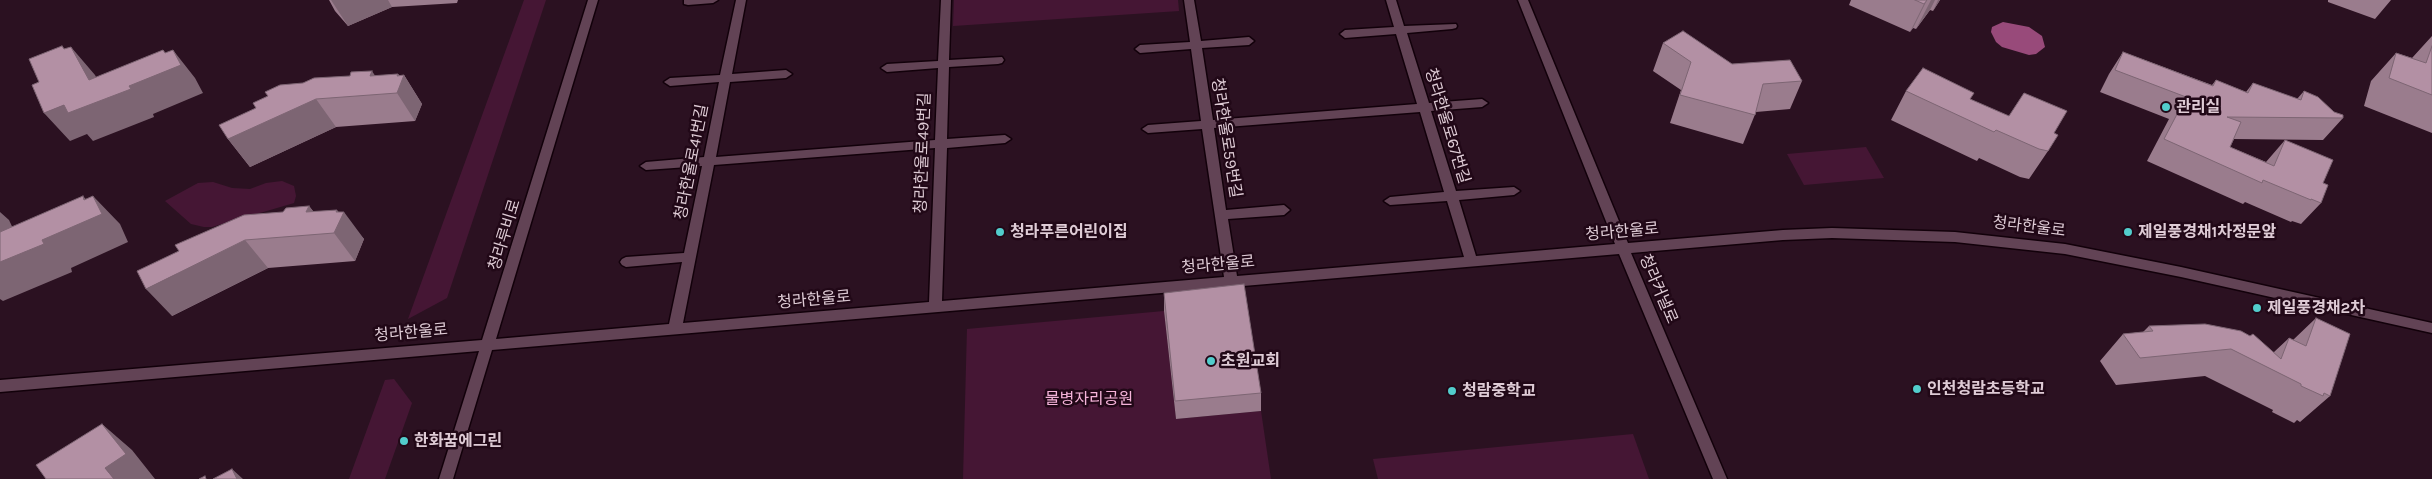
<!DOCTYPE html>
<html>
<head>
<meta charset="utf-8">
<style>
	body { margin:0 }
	canvas { display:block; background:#2b1121 }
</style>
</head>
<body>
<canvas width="2432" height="479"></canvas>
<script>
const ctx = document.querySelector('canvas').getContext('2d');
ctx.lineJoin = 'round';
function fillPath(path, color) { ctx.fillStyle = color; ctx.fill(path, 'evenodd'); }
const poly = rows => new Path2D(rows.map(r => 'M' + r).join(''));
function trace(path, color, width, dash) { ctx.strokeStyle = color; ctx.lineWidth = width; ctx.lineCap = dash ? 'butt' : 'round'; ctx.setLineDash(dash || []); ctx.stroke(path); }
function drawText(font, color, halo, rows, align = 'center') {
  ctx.font = font + ' Karla,"Noto Sans KR",sans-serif'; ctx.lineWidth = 5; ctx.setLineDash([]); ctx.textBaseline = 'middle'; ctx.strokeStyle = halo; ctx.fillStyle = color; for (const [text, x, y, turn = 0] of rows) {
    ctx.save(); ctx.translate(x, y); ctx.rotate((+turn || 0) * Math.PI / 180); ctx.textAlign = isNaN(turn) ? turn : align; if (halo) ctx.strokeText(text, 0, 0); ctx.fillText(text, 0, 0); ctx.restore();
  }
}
fillPath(poly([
	[524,0,546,0,447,298,408,319],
	[954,0,1178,0,1179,11,953,26],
	[1866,147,1884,178,1804,185,1787,154],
	[282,181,294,186,296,196,294,203,212,227,204,227,191,224,165,201,198,183,213,182,232,188,250,189,266,183],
	[1164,311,1176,419,1261,411,1271,479,963,479,967,329],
	[394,379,412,403,385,479,349,479,385,380],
	[1633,434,1649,479,1378,479,1373,459]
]), '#451634');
fillPath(poly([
	[2003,22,2029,27,2042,36,2045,47,2036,54,2029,55,2002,47,1996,42,1991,32,1992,27]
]), '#984a7a');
const street = poly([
	[588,0,598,0,496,339,669,324,682,262,626,267,622,265,620,262,622,259,626,257,684,253,702,166,646,170,640,166,646,162,704,157,719,82,670,86,664,82,670,78,720,75,736,0,746,0,732,74,786,70,792,74,786,78,730,82,716,157,935,140,938,68,887,72,881,68,887,64,938,61,941,0,951,0,949,60,1002,57,1004,60,1002,63,998,64,949,67,947,139,1005,135,1011,139,1005,143,947,148,942,301,1224,277,1202,129,1148,133,1142,129,1148,125,1201,121,1191,49,1140,53,1135,49,1140,45,1190,42,1184,0,1194,0,1201,41,1249,37,1254,41,1249,45,1202,48,1213,120,1417,104,1396,34,1345,38,1340,34,1345,30,1394,27,1386,0,1396,0,1404,26,1456,24,1457,26,1456,28,1452,29,1407,33,1429,103,1482,99,1488,103,1482,107,1431,111,1456,191,1514,187,1520,191,1514,195,1459,200,1476,256,1615,244,1518,0,1528,0,1628,243,1783,230,1832,228,1955,232,2065,244,2181,267,2432,323,2432,333,2181,277,2065,254,1955,242,1832,238,1783,240,1631,253,1727,479,1713,479,1619,254,492,350,453,479,439,479,479,351,0,392,0,380,482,340,588,0],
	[1420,112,1444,192,1390,197,1384,201,1390,205,1447,201,1464,257,1237,276,1228,219,1284,215,1290,210,1284,205,1226,210,1214,128,1420,112],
	[935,148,929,302,683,323,714,165,935,148],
	[684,0,718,0,713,3,688,5,684,4,684,0]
]);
trace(street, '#12000a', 3);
fillPath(street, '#624355');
fillPath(poly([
	[329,0,458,0,457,3,392,7,348,26,335,11],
	[1851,0,1940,0,1933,11,1930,10,1916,29,1913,28,1910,32,1849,5],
	[2328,0,2391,0,2375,19,2328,2],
	[2432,36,2432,133,2364,106,2371,81,2396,53,2412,58],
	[1663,43,1732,64,1802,81,1790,109,1756,112,1743,144,1670,123,1681,90,1653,71],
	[2123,52,2212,85,2216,80,2246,92,2253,83,2297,99,2304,91,2343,118,2323,140,2234,139,2230,147,2266,162,2285,140,2323,183,2321,203,2301,224,2292,221,2291,222,2245,202,2243,204,2147,161,2169,119,2100,92,2109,74],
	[398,74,400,76,404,75,422,104,415,121,336,127,250,167,228,139,256,108,303,83],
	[1906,91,2009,116,2054,133,2048,151,2029,179,2020,177,1979,158,1977,161,1891,120],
	[309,206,313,211,339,212,364,239,355,261,268,268,172,316,179,251,283,212],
	[1164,293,1261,393,1261,411,1176,419,1164,311],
	[2316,318,2330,396,2300,422,2297,420,2294,423,2272,412,2273,410,2205,376,2116,385,2100,361,2123,334,2143,332,2149,326,2274,352,2289,338,2293,340]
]), '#9a7c8d');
fillPath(poly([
	[331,0,388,0,392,7,348,26],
	[1927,0,1913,28,1910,32,1924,4],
	[1931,0,1935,0,1930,10,1916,29],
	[1938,0,1940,0,1933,11],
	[62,46,85,73,71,47,95,75,107,98,129,86,163,50,176,67,173,50,195,78,203,93,153,114,154,117,93,141,87,134,70,141,44,113,64,105,64,49],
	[372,71,387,94,370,76],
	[398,74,402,80,404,75,422,104,415,121,397,93,397,76],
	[316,99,336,127,250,167,228,139],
	[83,196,100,215,93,196,120,224,128,242,71,268,72,272,3,301,0,299,0,212,9,220,24,252,42,240,84,200],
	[309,206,330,233,306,212],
	[337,210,342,216,344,212,364,239,355,261,334,233,336,212],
	[245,240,268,268,172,316,146,289],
	[102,424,132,450,155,479,114,479,105,468],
	[232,469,243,479,237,479]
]), '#7d6573');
const building = poly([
	[1915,0,1927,0,1924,4,1915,0],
	[1683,31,1732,64,1790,60,1802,81,1763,84,1755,115,1680,95,1691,62,1663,43,1683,31],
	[62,46,64,49,71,47,89,80,163,50,165,53,173,50,181,65,129,86,131,89,68,113,64,105,44,113,32,85,39,82,29,59,62,46],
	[2432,46,2432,95,2389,78,2396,53,2426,63,2432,46],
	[2123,52,2213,86,2216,80,2248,93,2253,83,2301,100,2304,91,2318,97,2334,112,2343,115,2343,118,2227,117,2241,122,2230,147,2274,166,2285,140,2333,160,2323,183,2328,185,2321,203,2311,199,2311,200,2263,180,2262,183,2164,139,2186,97,2115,70,2123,52],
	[1923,68,1974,93,1970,99,2009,116,2024,93,2067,111,2054,133,2058,135,2048,151,2039,149,1996,130,1994,132,1906,91,1923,68],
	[372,71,370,76,398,74,397,76,404,75,397,93,316,99,228,139,219,125,256,108,253,103,268,96,265,92,280,85,303,83,314,78,350,76,351,72,372,71],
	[83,196,84,200,93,196,102,214,42,240,44,244,0,262,0,232,83,196],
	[309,206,306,212,337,210,336,212,344,212,334,233,245,240,146,289,137,271,179,251,175,245,244,215,283,212,286,208,309,206],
	[1244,284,1261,393,1175,401,1164,293,1244,284],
	[2316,318,2350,334,2330,396,2324,393,2323,396,2301,386,2301,384,2231,349,2140,358,2123,334,2153,331,2149,326,2205,324,2241,331,2250,336,2253,334,2281,359,2289,338,2306,346,2316,318],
	[102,424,126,454,105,468,114,479,46,479,36,465,102,424],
	[232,469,237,479,213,479,232,469],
	[205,476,206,479,199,479,205,476]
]);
fillPath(building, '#b390a4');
trace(building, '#7d6573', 1);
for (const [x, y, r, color] of [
	[2166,107,5,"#52cdcc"],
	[1000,232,5,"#52cdcc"],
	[2128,232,5,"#52cdcc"],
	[2257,308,5,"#52cdcc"],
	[1211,361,5,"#52cdcc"],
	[1917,389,5,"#52cdcc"],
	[1452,391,5,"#52cdcc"],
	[404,441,5,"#52cdcc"]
]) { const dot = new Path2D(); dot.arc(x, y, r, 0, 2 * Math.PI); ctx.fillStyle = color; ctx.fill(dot); trace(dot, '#210817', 2); }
drawText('bold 16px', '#decbd5', '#210817', [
	["관리실",2176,107],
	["청라푸른어린이집",1010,232],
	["제일풍경채1차정문앞",2138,232],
	["제일풍경채2차",2267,308],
	["초원교회",1221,361],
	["인천청람초등학교",1927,389],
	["청람중학교",1462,391],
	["한화꿈에그린",414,441]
], 'left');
drawText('16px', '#decbd5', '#210817', [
	["청라한울로67번길",1447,126,73],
	["청라한울로59번길",1226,138,81],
	["청라한울로49번길",923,153,-88],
	["청라한울로41번길",692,162,-79],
	["청라한울로",2029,227,7],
	["청라한울로",1622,232,-5],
	["청라루비로",505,235,-73],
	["청라한울로",1218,265,-5],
	["청라커낼로",1658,289,67],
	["청라한울로",814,300,-5],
	["청라한울로",411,333,-5]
]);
drawText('16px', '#f5b3d9', '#210817', [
	["물병자리공원",1089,399]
]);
</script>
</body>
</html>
